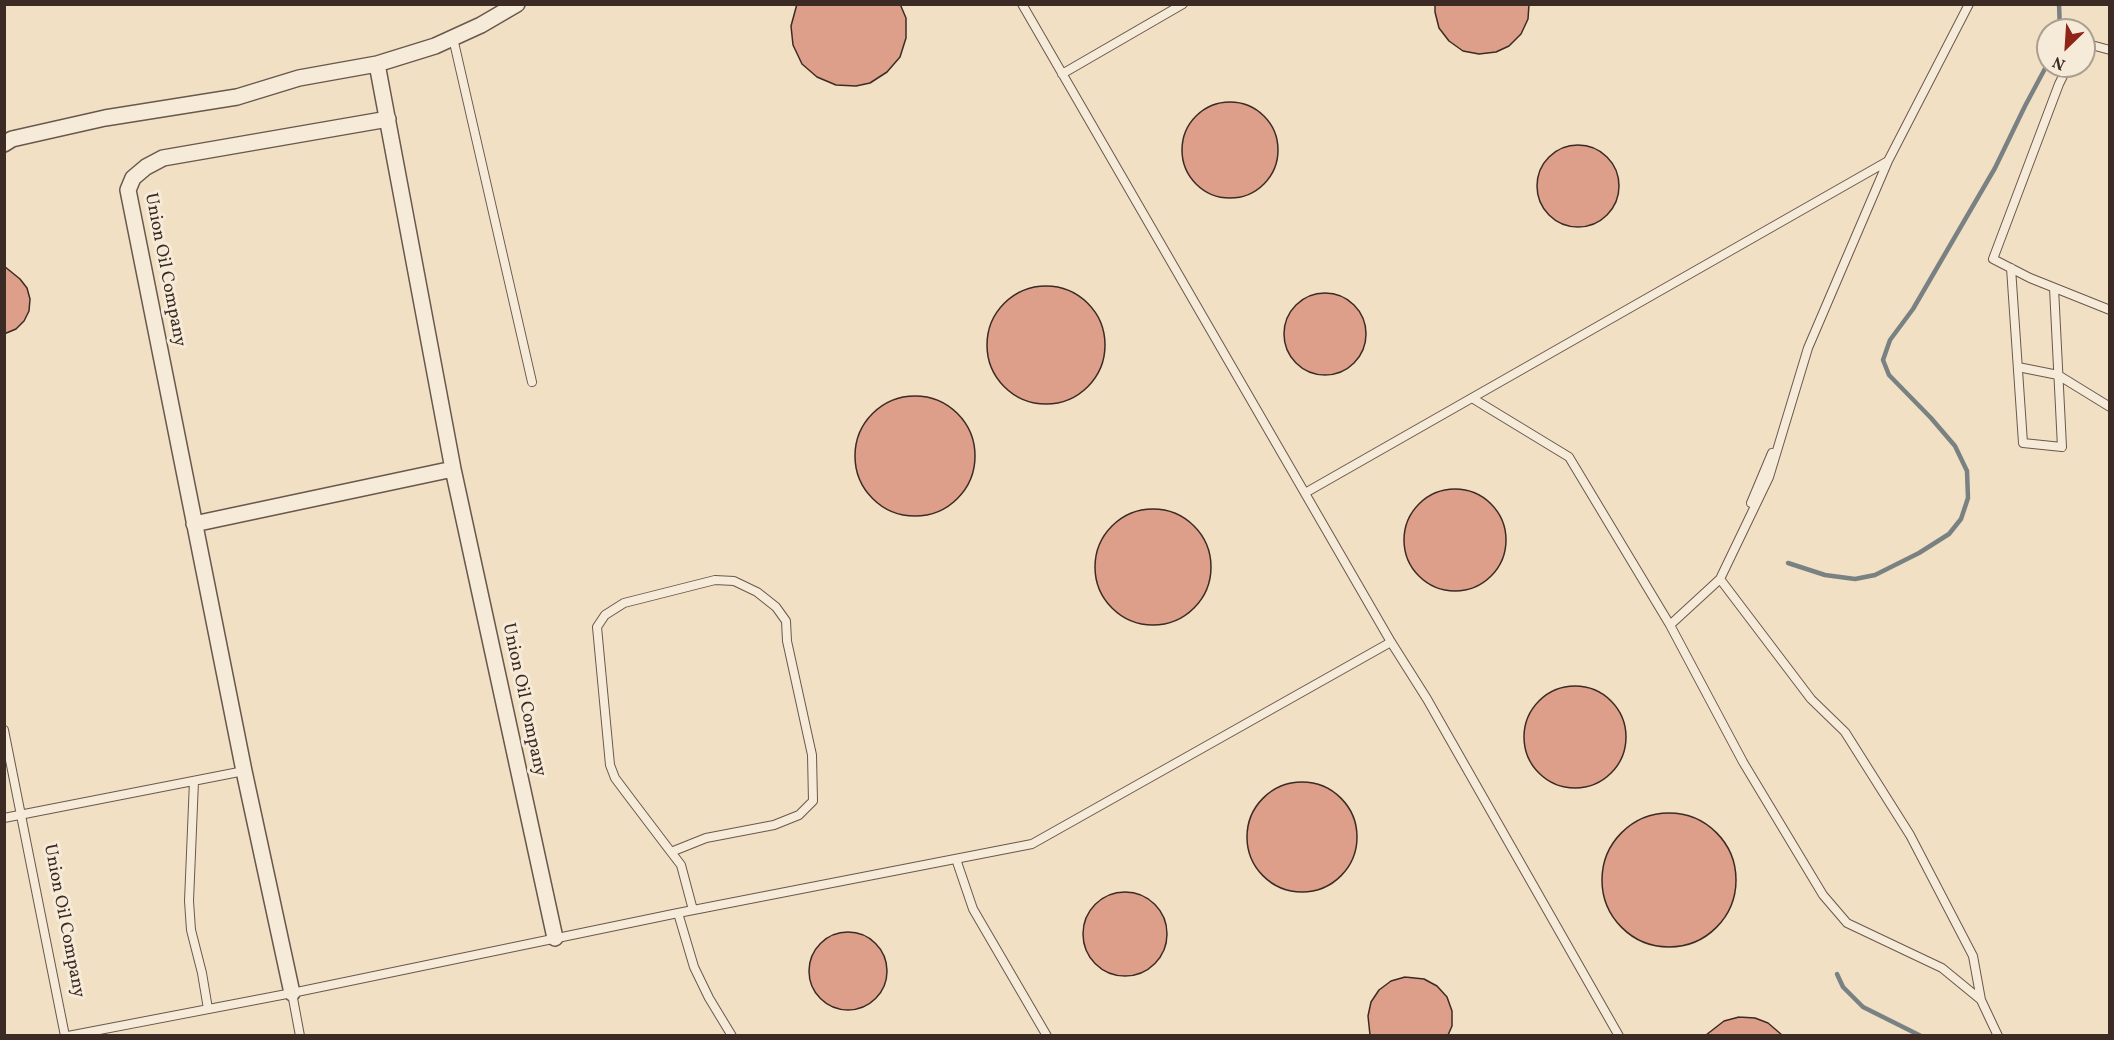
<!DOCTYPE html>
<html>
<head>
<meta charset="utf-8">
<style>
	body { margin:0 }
	#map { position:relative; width:2114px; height:1040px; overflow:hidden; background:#f1e0c4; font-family:Vollkorn,serif }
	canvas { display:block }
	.frame { position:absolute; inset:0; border:6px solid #3c2b25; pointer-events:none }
	.north { position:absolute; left:2036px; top:18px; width:60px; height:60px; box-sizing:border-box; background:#f6ebd9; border:2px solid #ac9e91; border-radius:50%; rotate:205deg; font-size:16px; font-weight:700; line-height:24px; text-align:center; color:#3c2b25 }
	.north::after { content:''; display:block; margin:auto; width:21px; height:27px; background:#8f2418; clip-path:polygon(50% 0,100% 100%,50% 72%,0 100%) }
</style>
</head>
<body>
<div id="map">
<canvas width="2114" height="1040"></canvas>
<div class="frame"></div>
<div class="north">N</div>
</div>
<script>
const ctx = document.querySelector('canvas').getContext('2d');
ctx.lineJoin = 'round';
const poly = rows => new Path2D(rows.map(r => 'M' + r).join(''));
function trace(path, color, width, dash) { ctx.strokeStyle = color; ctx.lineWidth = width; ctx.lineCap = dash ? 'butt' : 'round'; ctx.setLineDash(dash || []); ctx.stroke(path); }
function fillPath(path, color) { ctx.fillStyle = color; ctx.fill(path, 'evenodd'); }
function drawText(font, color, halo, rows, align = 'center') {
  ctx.font = font + ' Vollkorn,serif'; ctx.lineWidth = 6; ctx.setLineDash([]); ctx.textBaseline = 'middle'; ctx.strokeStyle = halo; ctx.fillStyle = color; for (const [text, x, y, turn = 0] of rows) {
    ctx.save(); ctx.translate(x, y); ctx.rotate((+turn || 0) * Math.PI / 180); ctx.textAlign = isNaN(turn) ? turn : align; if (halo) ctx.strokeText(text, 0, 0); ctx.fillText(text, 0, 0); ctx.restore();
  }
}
trace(poly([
	[2059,4,2060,30],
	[1788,563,1825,575,1855,579,1875,575,1919,553,1949,534,1961,519,1968,498,1967,471,1955,446,1931,418,1889,375,1883,360,1890,340,1913,309,1995,168,2025,106,2048,63],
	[1837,974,1843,987,1863,1007,1921,1036]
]), '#798182', 4.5);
const building = poly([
	[797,4,900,4,906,18,906,38,900,57,887,72,870,83,856,86,836,85,817,77,802,64,793,45,791,26,797,4],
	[1435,4,1529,4,1528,19,1521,34,1509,46,1496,52,1479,54,1463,51,1449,41,1439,28,1435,12,1435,4],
	'1182 150a48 48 0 1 1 96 0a48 48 0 1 1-96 0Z',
	'1537 186a41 41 0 1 1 82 0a41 41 0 1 1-82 0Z',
	[4,266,20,279,27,288,30,299,29,311,24,321,16,329,4,334,4,266],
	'987 345a59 59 0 1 1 118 0a59 59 0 1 1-118 0Z',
	'1284 334a41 41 0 1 1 82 0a41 41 0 1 1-82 0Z',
	'855 456a60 60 0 1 1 120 0a60 60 0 1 1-120 0Z',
	'1404 540a51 51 0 1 1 102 0a51 51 0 1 1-102 0Z',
	'1095 567a58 58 0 1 1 116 0a58 58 0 1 1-116 0Z',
	'1524 737a51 51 0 1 1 102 0a51 51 0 1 1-102 0Z',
	'1247 837a55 55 0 1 1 110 0a55 55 0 1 1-110 0Z',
	'1602 880a67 67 0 1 1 134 0a67 67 0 1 1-134 0Z',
	'1083 934a42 42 0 1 1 84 0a42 42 0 1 1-84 0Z',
	'809 971a39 39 0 1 1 78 0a39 39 0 1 1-78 0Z',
	[1405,977,1424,979,1437,986,1447,997,1452,1011,1452,1026,1448,1035,1370,1035,1368,1016,1371,1002,1379,990,1391,981,1405,977],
	[1739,1017,1755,1018,1768,1023,1782,1035,1706,1035,1724,1021,1739,1017]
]);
fillPath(building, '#dd9f89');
trace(building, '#3c2b25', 1.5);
const service = poly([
	[1022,4,1391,642,1427,699,1619,1036],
	[453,38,532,382],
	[2084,43,2110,50],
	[2068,66,2059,84,1993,259,2030,278,2110,310],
	[1062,74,1183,4],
	[2011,268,2023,443,2062,447,2054,288],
	[2018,367,2058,375,2110,407],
	[1472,398,1569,457,1670,625,1743,762,1823,895,1847,923,1942,968,1981,1000],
	[1305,493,1888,161,1969,4],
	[1751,503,1772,453],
	[1720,579,1769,477,1808,348,1888,161],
	[1670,625,1720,579,1811,699,1845,732,1910,835,1973,956,1981,1000,1998,1036],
	[4,730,65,1036],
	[194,781,189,901,191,930,202,973,208,1009],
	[4,818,244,771],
	[671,852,706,838,774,825,799,815,813,801,812,755,787,641,786,621,776,607,757,592,734,581,715,580,624,603,605,615,597,627,610,765,615,778,630,798,671,852,681,865,693,910],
	[956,859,973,909,1047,1036],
	[678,913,694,967,709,998,732,1036],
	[292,993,300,1036],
	[68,1036,292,993,678,913,1032,844,1391,642]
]);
const minor = poly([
	[377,64,453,469,555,938],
	[4,144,12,139,105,118,237,97,299,78,377,64,435,46,481,25,517,4],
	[194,524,453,469],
	[292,993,244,771,128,190,133,178,146,167,163,158,388,119]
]);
trace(service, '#69584d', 10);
trace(minor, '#69584d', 18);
trace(service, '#f6ebd9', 8);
trace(minor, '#f6ebd9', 15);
drawText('18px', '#3c2b25', '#f6ebd9', [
	["Union Oil Company",164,270,79],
	["Union Oil Company",523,700,78],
	["Union Oil Company",63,921,79]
]);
</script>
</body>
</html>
